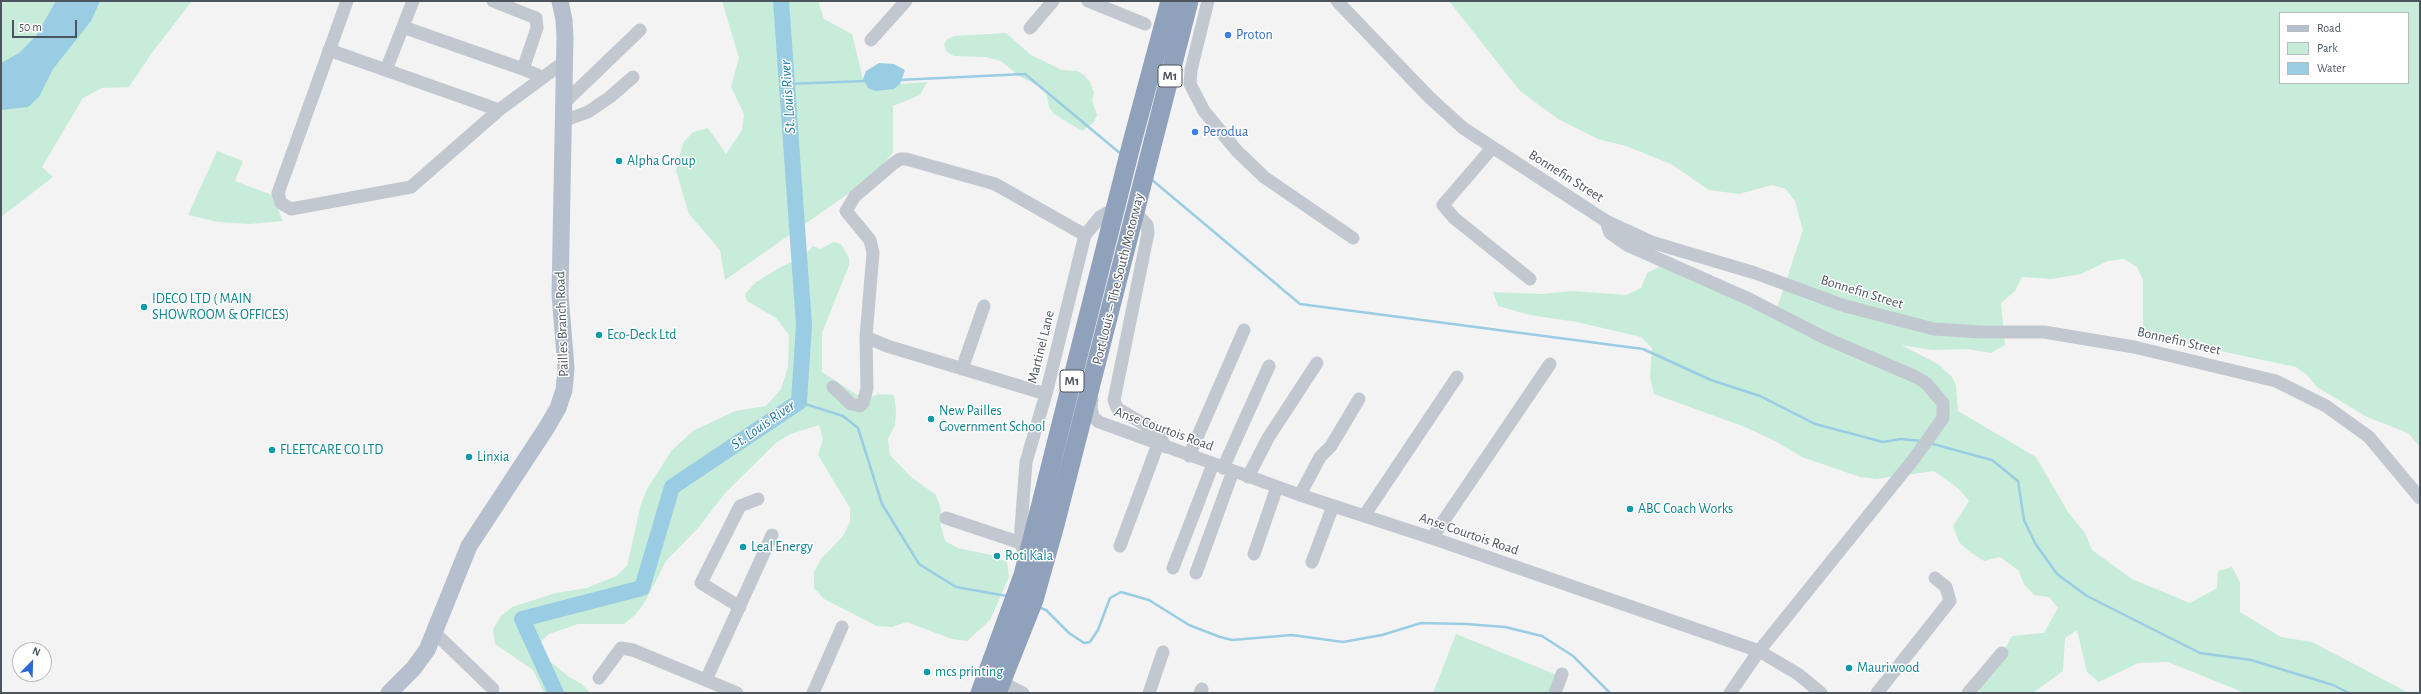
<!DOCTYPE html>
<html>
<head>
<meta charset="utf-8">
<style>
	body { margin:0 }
	#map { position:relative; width:2421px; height:694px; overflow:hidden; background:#f4f3f3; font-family:"Alegreya Sans",sans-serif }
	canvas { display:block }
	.frame { position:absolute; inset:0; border:2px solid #4c545e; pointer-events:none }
	.legend { position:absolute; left:2279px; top:12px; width:130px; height:72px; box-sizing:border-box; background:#fff; border:1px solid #b7bbbf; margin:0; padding:5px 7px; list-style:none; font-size:12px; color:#4c545e }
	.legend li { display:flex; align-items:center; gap:8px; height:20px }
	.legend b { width:20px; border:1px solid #b7bbbf }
	.north { position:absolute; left:12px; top:642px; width:40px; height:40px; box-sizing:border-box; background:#fff; border:1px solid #b7bbbf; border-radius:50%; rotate:23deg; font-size:11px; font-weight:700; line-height:16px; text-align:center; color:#4c545e }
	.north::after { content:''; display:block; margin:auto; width:14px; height:18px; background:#3068d1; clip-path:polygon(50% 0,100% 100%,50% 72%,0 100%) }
	.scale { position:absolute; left:12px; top:20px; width:65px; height:18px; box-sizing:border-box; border:2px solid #4c545e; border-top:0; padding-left:5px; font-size:12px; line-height:14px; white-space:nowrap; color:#4c545e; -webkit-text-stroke:3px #fff; paint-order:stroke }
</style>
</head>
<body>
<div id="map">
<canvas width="2421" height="694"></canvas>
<div class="frame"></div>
<ul class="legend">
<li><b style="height:5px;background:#b6bfcd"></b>Road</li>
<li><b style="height:11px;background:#c7ecd9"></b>Park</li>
<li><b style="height:11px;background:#9acde3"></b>Water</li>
</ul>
<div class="north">N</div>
<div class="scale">50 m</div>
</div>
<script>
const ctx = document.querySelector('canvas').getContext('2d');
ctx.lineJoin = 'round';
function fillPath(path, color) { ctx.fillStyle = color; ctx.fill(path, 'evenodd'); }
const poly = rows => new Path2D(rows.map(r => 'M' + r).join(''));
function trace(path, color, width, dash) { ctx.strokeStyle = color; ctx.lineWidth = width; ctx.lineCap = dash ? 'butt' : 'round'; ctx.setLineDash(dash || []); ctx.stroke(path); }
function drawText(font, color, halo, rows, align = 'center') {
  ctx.font = font + ' "Alegreya Sans",sans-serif'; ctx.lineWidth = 3; ctx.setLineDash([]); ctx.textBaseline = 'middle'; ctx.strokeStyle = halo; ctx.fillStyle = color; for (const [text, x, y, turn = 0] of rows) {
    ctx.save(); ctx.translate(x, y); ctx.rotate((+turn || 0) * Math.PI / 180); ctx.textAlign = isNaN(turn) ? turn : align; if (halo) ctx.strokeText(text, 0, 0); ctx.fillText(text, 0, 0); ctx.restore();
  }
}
fillPath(poly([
	[1,1,192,1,151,54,129,87,102,88,83,98,42,167,53,177,1,217],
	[722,1,818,1,824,19,852,34,863,79,868,88,894,89,900,84,927,82,920,95,893,106,893,152,875,175,725,280,720,250,689,214,676,171,683,143,693,132,708,128,726,154,742,130,744,114,731,87,739,58],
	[1449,1,2420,1,2420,447,2408,433,2367,417,2317,387,2307,375,2296,367,2149,336,2143,326,2143,280,2137,267,2124,259,2108,261,2081,274,2051,279,2022,277,2015,291,2001,303,2005,345,1991,353,1967,349,1932,350,1901,345,1938,364,1952,377,1956,385,1958,411,2036,457,2068,512,2085,533,2092,550,2132,579,2190,603,2217,588,2218,571,2232,567,2240,582,2240,612,2281,637,2312,642,2409,693,2245,693,2168,662,2138,663,2099,682,2087,672,2077,630,2065,638,2063,671,2033,693,1981,693,1976,682,1998,662,2012,636,2044,633,2058,608,2049,597,2034,595,2024,584,2018,570,2000,557,1984,561,1970,552,1959,542,1953,526,1969,501,1959,489,1934,471,1877,479,1860,477,1802,457,1775,441,1745,427,1654,394,1650,378,1652,348,1641,337,1577,322,1530,315,1498,306,1493,292,1542,294,1572,291,1626,295,1641,288,1647,273,1661,266,1777,308,1803,230,1795,201,1786,189,1772,185,1739,194,1709,190,1671,164,1626,146,1598,139,1558,119,1520,91],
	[2280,13,2408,13,2408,83,2280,83],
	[1006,33,1031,55,1062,70,1077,71,1084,75,1090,82,1094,93,1092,100,1097,115,1094,122,1082,131,1054,114,1049,107,1046,90,1019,76,1001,61,985,57,954,56,947,52,944,45,947,39,955,36],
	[217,151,243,161,235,181,272,195,283,221,250,224,218,222,188,215],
	[834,242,841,244,849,258,849,265,822,333,822,372,865,400,878,394,894,395,896,410,895,425,888,439,890,455,911,477,936,495,941,510,941,526,945,541,958,548,991,555,1007,562,1009,577,990,620,967,641,952,639,907,622,892,627,877,626,824,599,814,588,814,572,821,559,843,536,850,522,850,508,818,455,823,439,819,425,791,434,777,442,726,492,698,528,666,561,645,602,636,614,624,624,578,624,549,634,538,644,546,658,569,677,582,684,590,693,544,693,533,670,495,644,493,629,501,616,512,607,556,593,587,588,616,576,627,566,641,504,647,489,672,450,693,431,735,411,766,406,781,389,788,367,789,335,776,318,747,301,745,294,756,282,781,267,803,257,813,246,820,249],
	[1456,634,1557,675,1550,693,1433,693]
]), '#c7ecd9');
fillPath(poly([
	[56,1,100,1,91,21,53,69,39,97,28,107,1,110,1,63,19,53,36,36],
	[879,63,894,64,905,70,900,84,894,89,875,91,868,88,863,79,866,71]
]), '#9acde3');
trace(poly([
	[899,80,1025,74,1121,154],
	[787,84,866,81],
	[1151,179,1300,304,1643,349,1711,380,1760,396,1815,424,1883,442,1901,439,1922,441],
	[799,402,843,416,858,428,882,504,919,564,956,587,1007,596],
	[1929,443,1992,460,2018,481,2024,520,2035,543,2057,574,2087,596,2200,653,2251,660,2333,685,2349,693],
	[1038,607,1046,610,1069,633,1084,643,1090,642,1098,630,1110,598,1121,592,1149,600,1189,625,1220,637,1232,640,1292,635,1343,642,1382,635,1421,623,1466,624,1505,627,1542,636,1573,656,1610,693]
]), '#9acde3', 2.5);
trace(poly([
	[556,693,522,619,642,588,672,487,799,402,804,325,781,1]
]), '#9acde3', 16);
trace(poly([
	[347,1,278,193,281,203,291,209,411,187,499,110,564,62],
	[493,1,536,18,537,28,523,69,542,77],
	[1088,1,1145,24],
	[1208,1,1191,70,1190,84,1204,111,1237,151,1264,177,1353,238],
	[1337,1,1429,97,1463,128,1606,221,1651,242,1755,273,1845,306,1934,329,1982,332,2044,332,2134,347,2276,381,2326,406,2369,437,2420,498],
	[403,27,523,69],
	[1030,28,1053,1],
	[871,40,906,1],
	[329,50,499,110],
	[386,70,413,1],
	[563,104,640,30],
	[563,121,588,112,610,97,633,77],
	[1492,148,1443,205,1454,218,1530,279],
	[1135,212,1147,225,1148,233,1114,400,1117,408,1157,432,1166,447],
	[1606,221,1610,233,1627,245,1749,299,1825,338,1914,376,1926,383,1943,403,1943,418,1913,460,1759,651,1730,693],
	[962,369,984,306],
	[833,387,851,404,860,406,863,403,867,388,866,337],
	[1046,394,887,346,866,337,873,253,870,240,846,211,855,196,894,163,900,159,906,159,995,184,1085,235],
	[1092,399,1091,408,1093,417,1099,422,1300,495,1432,538,1759,651,1798,674,1821,693],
	[1189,456,1244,330],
	[1223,468,1269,366],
	[1248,477,1268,438,1317,363],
	[1300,495,1320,457,1331,446,1359,399],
	[1364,516,1457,377],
	[946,518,1021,543],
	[1432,538,1550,364],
	[1120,546,1158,444],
	[1254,554,1277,487],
	[1026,559,1021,543,1021,528,1026,462,1046,394,1085,235,1100,217,1116,208],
	[1312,562,1333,506],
	[1173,568,1213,464],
	[1196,573,1233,471],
	[740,607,701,583,740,506,758,499],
	[435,633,493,689],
	[599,678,621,648,633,650,737,693],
	[706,680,772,535],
	[1001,682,1023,693],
	[813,693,842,627],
	[1149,693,1163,652],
	[1200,693,1202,689],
	[1555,693,1562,674],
	[1877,693,1950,601,1946,587,1935,578],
	[1968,693,2002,653]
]), '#c2c8cf', 13);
trace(poly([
	[389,693,413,669,427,650,469,546,547,427,558,408,564,390,566,368,560,294,565,37,564,20,560,1]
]), '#b6bfcd', 17);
trace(poly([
	[980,693,1023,575,1131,146,1170,1],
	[997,693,1034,600,1055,525,1189,1]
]), '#90a1bb', 19);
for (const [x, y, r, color] of [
	[1228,35,4,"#3f7fe0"],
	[1195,132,4,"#3f7fe0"],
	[619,161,4,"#0f9aa8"],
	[144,307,4,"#0f9aa8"],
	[599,335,4,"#0f9aa8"],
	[931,419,4,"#0f9aa8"],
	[272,450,4,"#0f9aa8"],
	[469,457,4,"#0f9aa8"],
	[1630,509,4,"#0f9aa8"],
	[743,547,4,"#0f9aa8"],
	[997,556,4,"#0f9aa8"],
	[1849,668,4,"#0f9aa8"],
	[927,672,4,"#0f9aa8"]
]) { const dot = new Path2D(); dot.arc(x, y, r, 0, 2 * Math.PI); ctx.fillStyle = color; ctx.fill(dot); trace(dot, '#fff', 1.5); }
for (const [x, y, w] of [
	[1170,76,24],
	[1072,381,24]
]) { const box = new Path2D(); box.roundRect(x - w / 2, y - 11, w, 22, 3); ctx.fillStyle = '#fff'; ctx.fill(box); trace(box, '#4c545e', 1); }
drawText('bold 13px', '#4c545e', null, [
	["M1",1170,76],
	["M1",1072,381]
]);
drawText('14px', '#366cbe', '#fff', [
	["Proton",1236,35],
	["Perodua",1203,132]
], 'left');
drawText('14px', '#0d838f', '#fff', [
	["Alpha Group",627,161],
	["IDECO LTD ( MAIN",152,299],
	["SHOWROOM & OFFICES)",152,315],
	["Eco-Deck Ltd",607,335],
	["New Pailles",939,411],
	["Government School",939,427],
	["FLEETCARE CO LTD",280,450],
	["Linxia",477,457],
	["ABC Coach Works",1638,509],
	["Leal Energy",751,547],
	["Roti Kala",1005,556],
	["Mauriwood",1857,668],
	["mcs printing",935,672]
], 'left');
drawText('14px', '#4c545e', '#fff', [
	["Bonnefin Street",1566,176,32],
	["Port Louis – The South Motorway",1118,279,-76],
	["Bonnefin Street",1862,292,17],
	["Pailles Branch Road",562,324,-92],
	["Bonnefin Street",2179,341,13],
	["Martinel Lane",1041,347,-76],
	["Anse Courtois Road",1164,429,20],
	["Anse Courtois Road",1469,534,19]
]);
drawText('italic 15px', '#1d78a0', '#fff', [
	["St. Louis River",788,97,-94],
	["St. Louis River",763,425,-35]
]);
</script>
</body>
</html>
